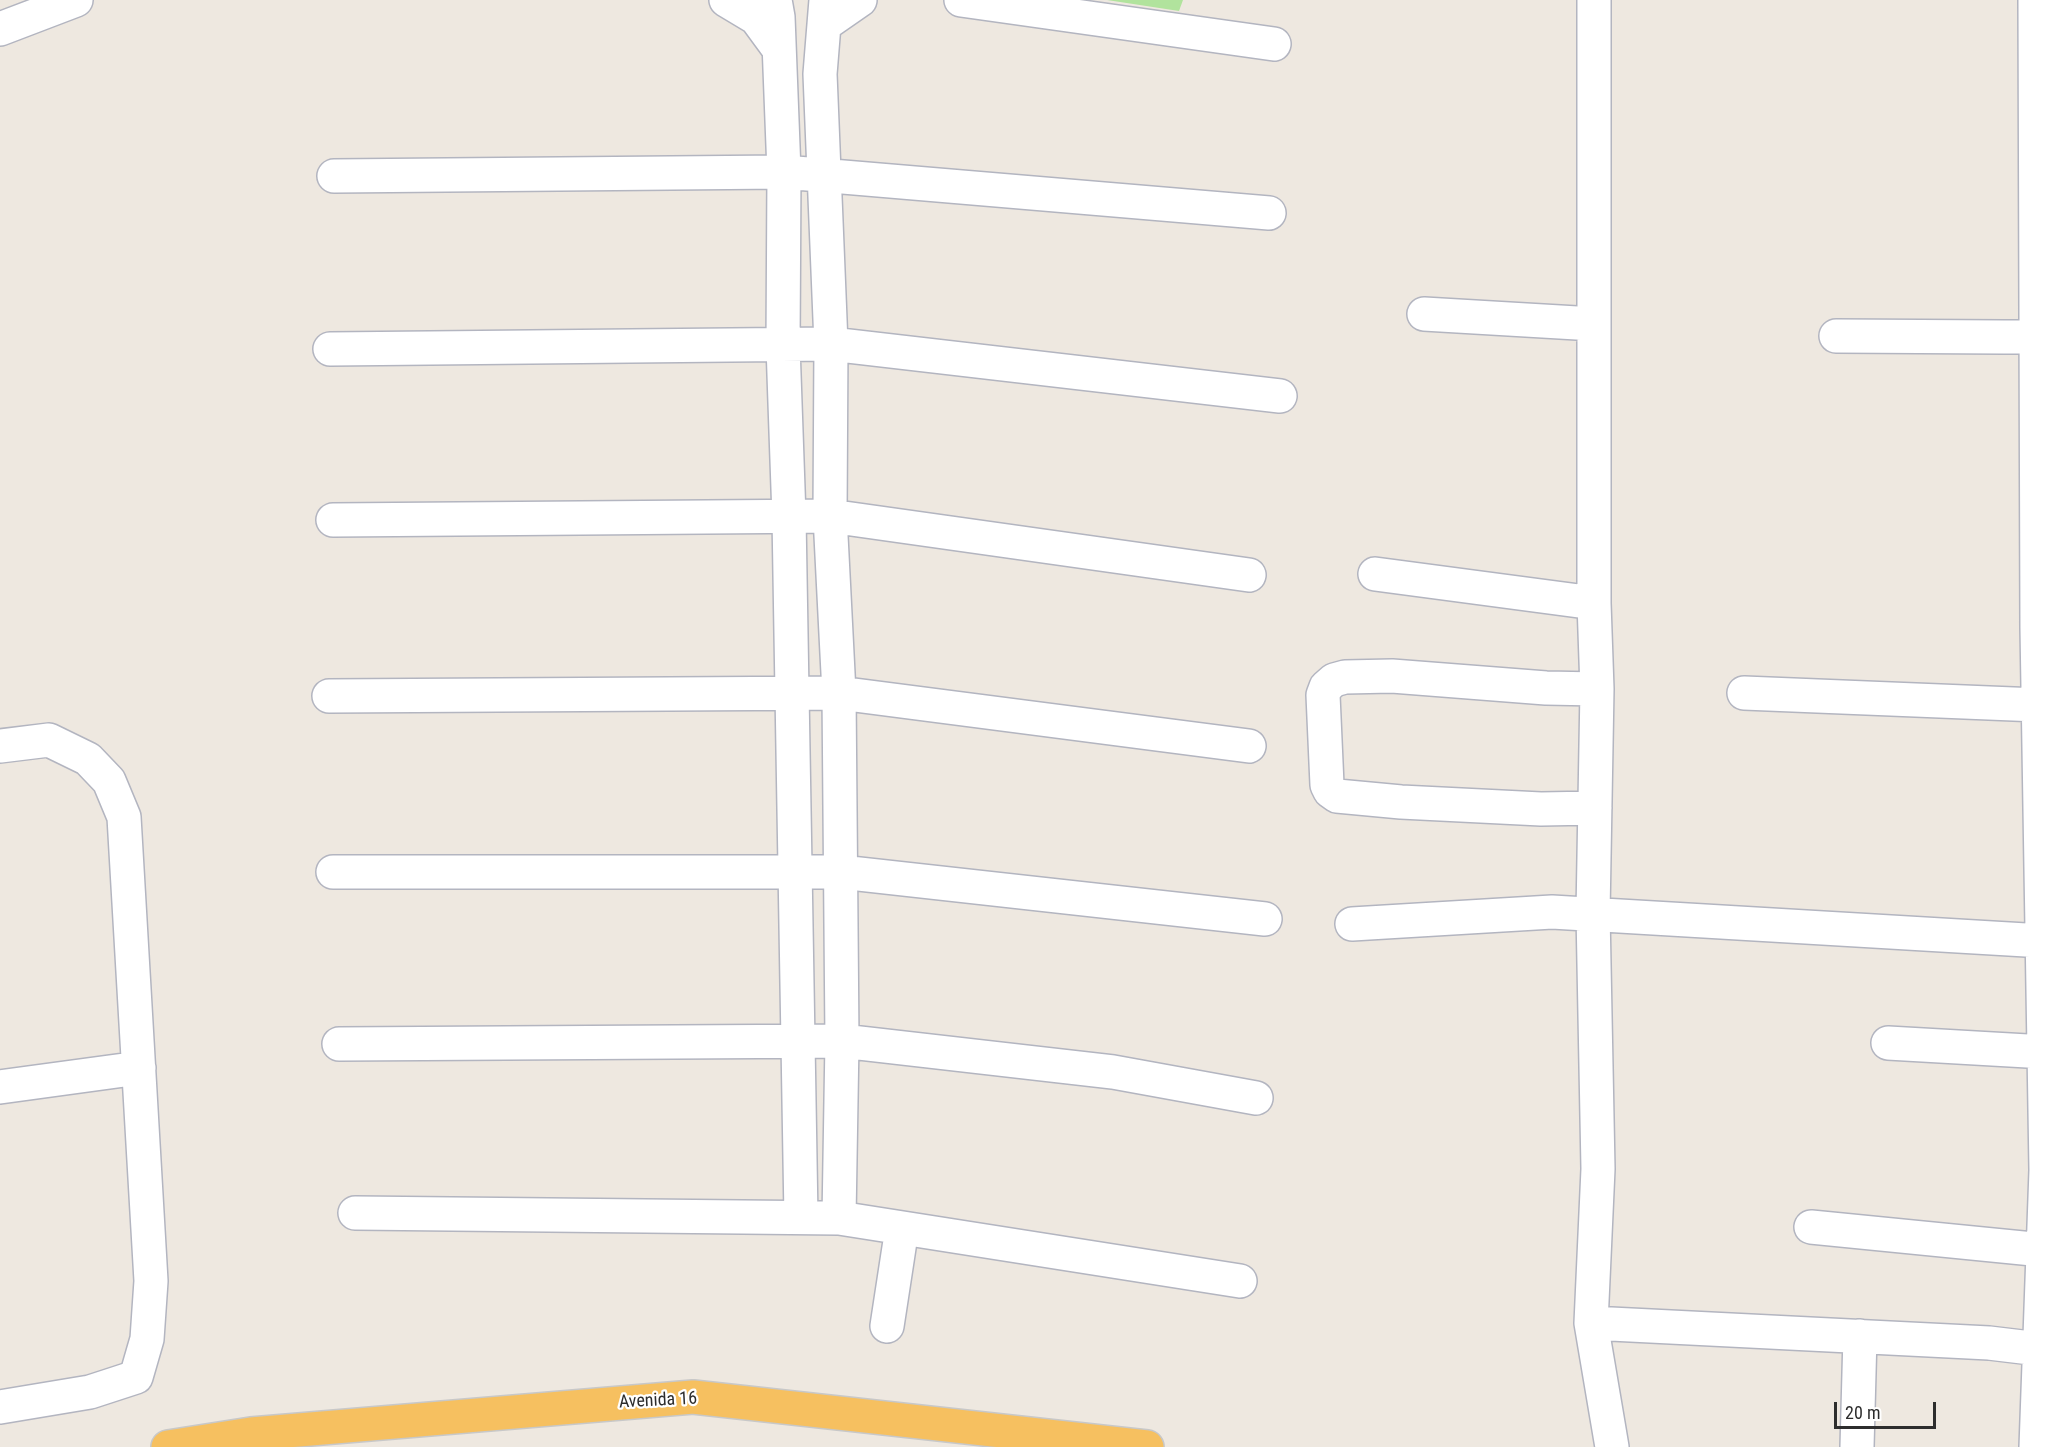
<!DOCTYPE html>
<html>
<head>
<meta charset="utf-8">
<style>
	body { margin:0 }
	#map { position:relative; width:2047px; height:1447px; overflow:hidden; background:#eee8e0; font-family:"Roboto Condensed",sans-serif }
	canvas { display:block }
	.scale { position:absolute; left:1834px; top:1402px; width:102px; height:27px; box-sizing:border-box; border:3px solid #2d2d2d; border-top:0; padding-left:8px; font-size:18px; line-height:21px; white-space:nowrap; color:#2d2d2d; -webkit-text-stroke:4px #fff; paint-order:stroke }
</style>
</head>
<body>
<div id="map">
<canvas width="2047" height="1447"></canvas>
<div class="scale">20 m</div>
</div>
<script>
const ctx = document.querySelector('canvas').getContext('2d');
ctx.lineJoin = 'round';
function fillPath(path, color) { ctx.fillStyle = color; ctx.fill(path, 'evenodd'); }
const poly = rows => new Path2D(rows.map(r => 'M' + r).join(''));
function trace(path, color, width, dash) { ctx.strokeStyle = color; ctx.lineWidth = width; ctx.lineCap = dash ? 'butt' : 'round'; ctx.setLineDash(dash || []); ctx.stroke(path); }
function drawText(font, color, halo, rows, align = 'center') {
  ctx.font = font + ' "Roboto Condensed",sans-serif'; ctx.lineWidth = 4.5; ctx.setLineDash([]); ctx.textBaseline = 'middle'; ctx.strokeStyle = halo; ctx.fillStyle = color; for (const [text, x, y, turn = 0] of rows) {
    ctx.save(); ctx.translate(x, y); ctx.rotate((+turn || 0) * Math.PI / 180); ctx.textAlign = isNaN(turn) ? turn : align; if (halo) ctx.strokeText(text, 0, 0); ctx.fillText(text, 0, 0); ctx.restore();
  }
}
fillPath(poly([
	[1107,0,1183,0,1179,11]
]), '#b1e39d');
const minor = poly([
	[726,0,756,18,778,48],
	[775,0,778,17,784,172,783,346,789,517,801,1217],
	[826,0,820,74,831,344,830,516,839,693,842,1041,839,1218],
	[961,0,1274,44],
	[1594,0,1594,603,1597,689,1593,913,1598,1169,1591,1323,1612,1447],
	[2035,0,2037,628,2046,1170,2036,1447],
	[824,25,860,0],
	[0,29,76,0],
	[334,176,784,172,1269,213],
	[1424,314,1594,324],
	[1836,336,2004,337,2035,337,2047,334],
	[330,349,831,344,1280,396],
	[333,520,830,516,1249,575],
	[1375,574,1594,603],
	[1744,693,2038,705],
	[329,696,839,693,1249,746],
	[0,746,49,740,88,759,109,781,124,817,151,1281,147,1339,136,1377,90,1392,0,1407],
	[1595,808,1541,809,1401,802,1337,796,1330,791,1327,785,1323,695,1326,687,1334,680,1345,677,1392,676,1546,688,1597,689],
	[333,872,841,872,1265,919],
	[1352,924,1552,912,2043,941],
	[1888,1043,2045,1052],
	[339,1044,842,1041,1113,1072,1256,1098],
	[0,1087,139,1068],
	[355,1213,839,1218,1240,1281],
	[1811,1227,2043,1250],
	[1591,1323,1989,1343,2039,1349],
	[887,1326,902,1228],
	[1857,1447,1860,1336]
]);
const trunk = poly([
	[168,1447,251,1434,693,1397,1147,1447]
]);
trace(minor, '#b3b5c0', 36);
trace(trunk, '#c8c8c8', 36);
trace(minor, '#fff', 33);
trace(trunk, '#f6c060', 33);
drawText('18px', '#2d2d2d', '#fff', [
	["Avenida 16",658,1401,-3]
]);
</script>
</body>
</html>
